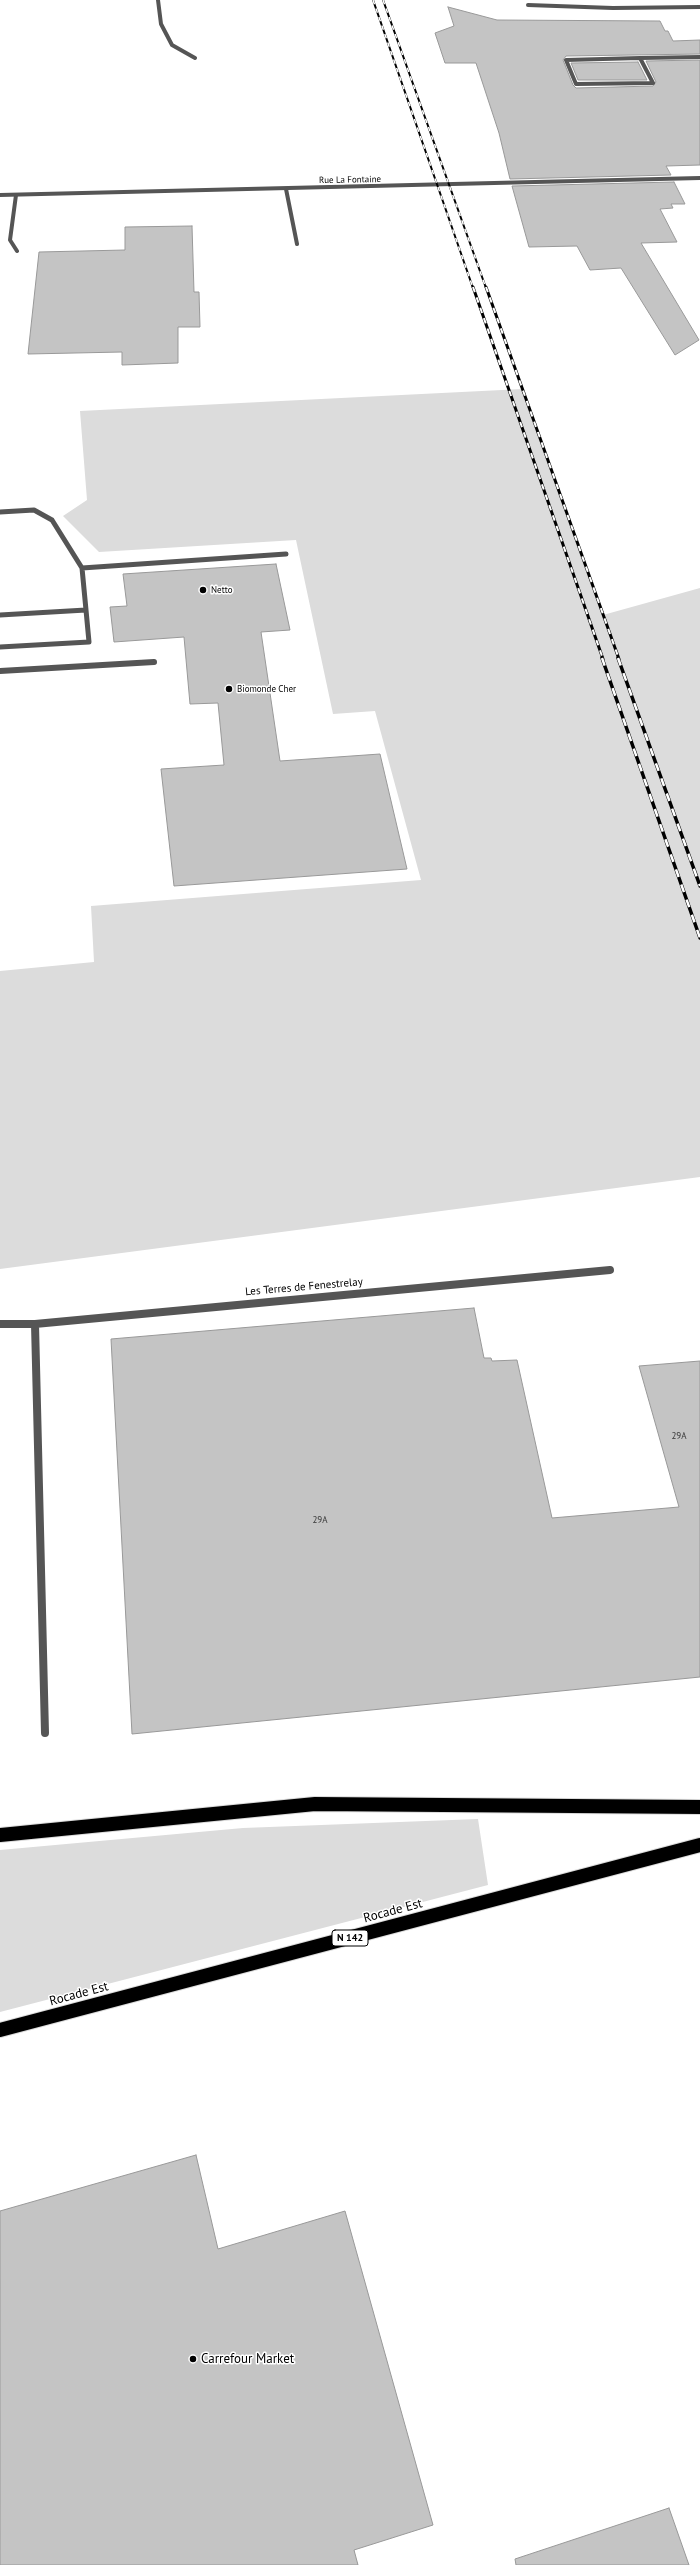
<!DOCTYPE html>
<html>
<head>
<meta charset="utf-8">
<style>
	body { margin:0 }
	canvas { display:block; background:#fff }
</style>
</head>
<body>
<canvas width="700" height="2565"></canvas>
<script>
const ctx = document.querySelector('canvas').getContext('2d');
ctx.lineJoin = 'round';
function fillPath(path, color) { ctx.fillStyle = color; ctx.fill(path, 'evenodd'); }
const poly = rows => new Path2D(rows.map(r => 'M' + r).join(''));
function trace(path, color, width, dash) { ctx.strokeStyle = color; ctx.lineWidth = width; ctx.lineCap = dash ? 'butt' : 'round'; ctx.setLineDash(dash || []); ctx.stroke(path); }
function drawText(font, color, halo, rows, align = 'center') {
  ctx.font = font + ' "PT Sans",sans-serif'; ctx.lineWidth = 3; ctx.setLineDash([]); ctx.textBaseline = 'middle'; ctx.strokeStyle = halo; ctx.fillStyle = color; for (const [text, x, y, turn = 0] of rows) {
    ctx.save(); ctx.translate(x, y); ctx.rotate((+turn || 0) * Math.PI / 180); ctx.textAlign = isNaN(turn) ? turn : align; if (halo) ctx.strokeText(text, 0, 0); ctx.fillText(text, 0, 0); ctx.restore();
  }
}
fillPath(poly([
	[522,389,603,615,700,588,700,1177,0,1269,0,971,94,962,91,906,421,880,375,711,333,714,296,540,99,552,63,516,87,500,80,411],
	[478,1819,488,1885,0,2012,0,1850,243,1828]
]), '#dcdcdc');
const building = poly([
	[448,7,497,20,660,21,665,31,668,31,673,41,700,40,700,54,566,56,563,60,573,85,576,88,653,86,656,82,646,61,700,60,700,165,666,166,671,175,510,179,499,133,476,63,445,63,435,33,454,26,448,7],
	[638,62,647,80,578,80,571,63,638,62],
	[674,182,685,204,671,204,673,208,660,209,677,242,641,243,699,340,675,355,621,268,590,270,577,246,529,247,512,186,674,182],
	[192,226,194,292,199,292,200,327,178,327,178,363,122,365,122,352,28,354,39,252,125,250,125,227,192,226],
	[276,564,290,630,261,632,280,761,380,754,407,869,174,886,161,769,224,765,218,703,190,704,184,637,114,642,110,607,127,606,123,574,276,564],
	[474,1308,484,1358,491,1358,492,1361,517,1360,552,1518,679,1507,639,1366,700,1361,700,1677,132,1734,111,1339,474,1308],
	[196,2155,218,2249,345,2211,433,2525,354,2550,358,2565,0,2565,0,2211,196,2155],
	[669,2508,689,2565,516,2565,515,2559,669,2508]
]);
fillPath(building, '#c4c4c4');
trace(building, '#999', 1);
const primary = poly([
	[0,1835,315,1804,700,1807],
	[0,2030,700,1845]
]);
trace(primary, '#dbdbdb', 16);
trace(poly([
	[158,0,161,24,172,45,195,58],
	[286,189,297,244],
	[16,195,10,240,17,251]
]), '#555', 4);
trace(poly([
	[0,512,34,510,52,520,82,568],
	[86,610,82,568,286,554],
	[0,615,86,610,89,642,0,647]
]), '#555', 5);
trace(poly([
	[0,671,154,662]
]), '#555', 6);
trace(poly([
	[0,1324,35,1324,610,1270],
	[35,1324,45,1733]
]), '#555', 8);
trace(poly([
	[528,5,613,8,700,7],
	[640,58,653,83,576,84,566,60,640,58],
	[640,58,700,57],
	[0,195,700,178]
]), '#555', 4);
trace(primary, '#000', 14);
const railFar2 = poly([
	[373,0,473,288],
	[383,0,486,288]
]);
const railFar1 = poly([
	[473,287,603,659],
	[486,287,619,659]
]);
const rail = poly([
	[602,658,700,938],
	[618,658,700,886]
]);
trace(railFar2, '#000', 2);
trace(railFar1, '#000', 3);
trace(rail, '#000', 3.5);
trace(railFar2, '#fff', 1.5, [4.5]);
trace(railFar1, '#fff', 2, [5.5]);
trace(rail, '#fff', 2.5, [8]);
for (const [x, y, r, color] of [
	[203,590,4,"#000"],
	[229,689,4,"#000"],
	[193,2359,4,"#000"]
]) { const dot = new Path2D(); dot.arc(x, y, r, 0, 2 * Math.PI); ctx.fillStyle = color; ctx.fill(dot); trace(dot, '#fff', 1.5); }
drawText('9px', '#000', '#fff', [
	["Rue La Fontaine",350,180,-1]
]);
drawText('9px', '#000', '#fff', [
	["Netto",211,590],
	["Biomonde Cher",237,689]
], 'left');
drawText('9px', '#313131', null, [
	["29A",679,1436],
	["29A",320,1520]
]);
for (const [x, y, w] of [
	[350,1938,36]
]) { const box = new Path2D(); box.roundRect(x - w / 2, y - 8, w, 16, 3); ctx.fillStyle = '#fff'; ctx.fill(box); trace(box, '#000', 1); }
drawText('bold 10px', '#000', null, [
	["N 142",350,1938]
]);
drawText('11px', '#000', '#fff', [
	["Les Terres de Fenestrelay",304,1287,-5]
]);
drawText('13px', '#000', '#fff', [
	["Rocade Est",393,1911,-15],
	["Rocade Est",79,1994,-15]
]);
drawText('13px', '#000', '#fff', [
	["Carrefour Market",201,2359]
], 'left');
</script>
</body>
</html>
